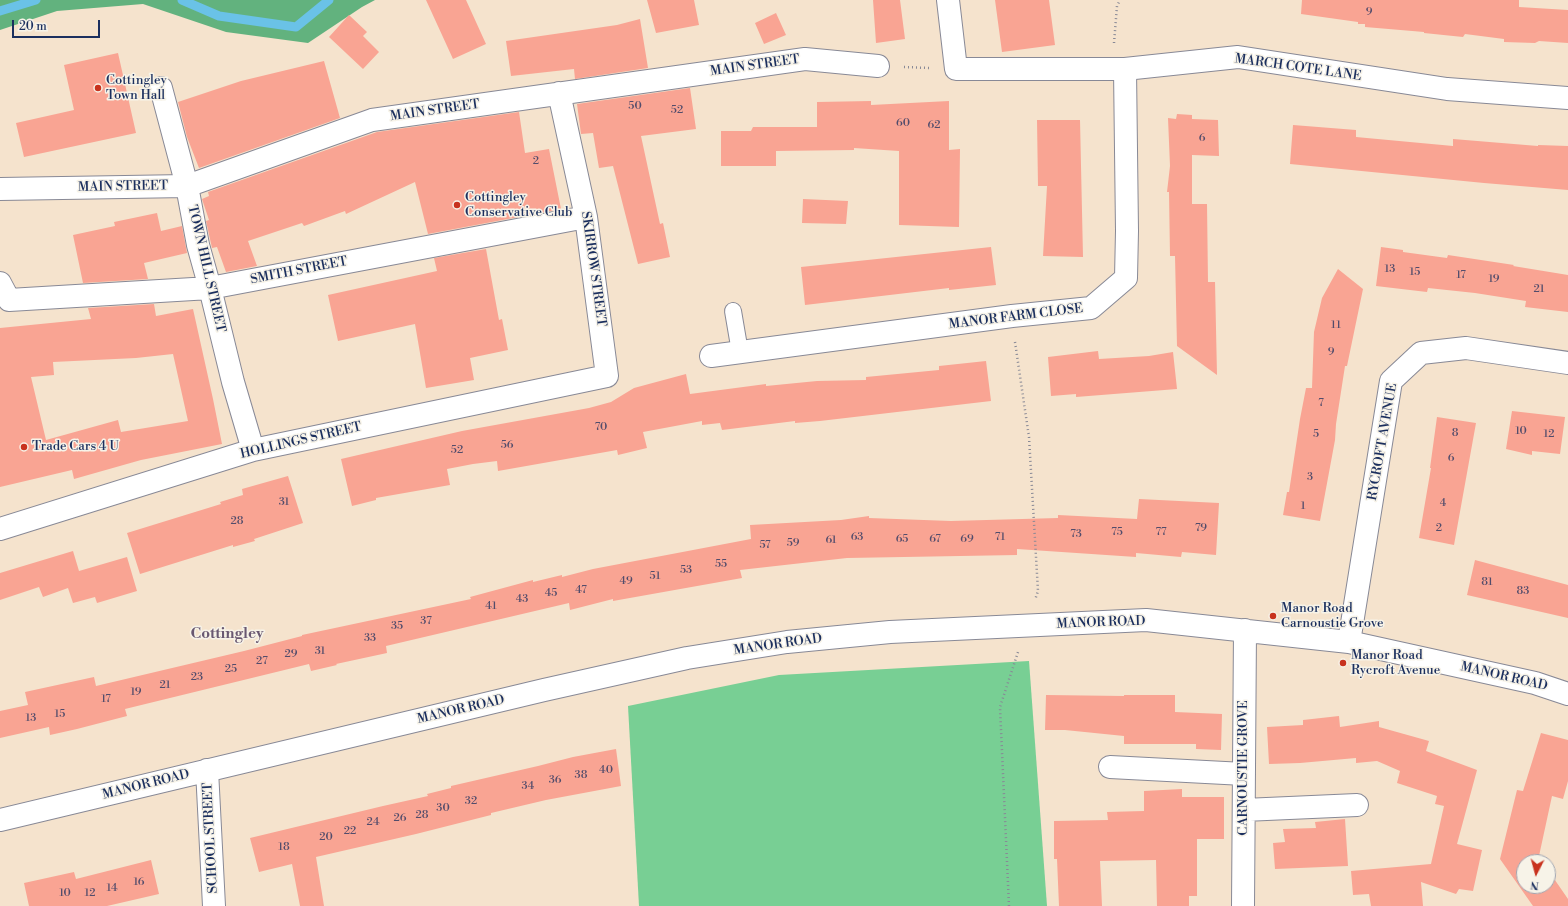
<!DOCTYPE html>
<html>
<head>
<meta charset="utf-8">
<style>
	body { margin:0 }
	#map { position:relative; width:1568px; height:906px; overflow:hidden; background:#f5e3cd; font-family:"Libre Bodoni",serif }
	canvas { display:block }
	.north { position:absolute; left:1516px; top:854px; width:40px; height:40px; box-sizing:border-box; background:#f7f3e8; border:1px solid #9fa5b1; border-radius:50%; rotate:186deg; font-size:11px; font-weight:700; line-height:16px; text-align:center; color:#1b2f5e }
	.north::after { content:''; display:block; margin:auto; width:14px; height:18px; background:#c8321e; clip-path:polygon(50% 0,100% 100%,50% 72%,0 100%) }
	.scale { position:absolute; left:12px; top:20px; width:88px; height:18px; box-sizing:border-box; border:2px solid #1b2f5e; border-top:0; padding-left:5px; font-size:12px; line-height:14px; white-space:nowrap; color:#1b2f5e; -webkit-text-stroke:3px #f7f3e8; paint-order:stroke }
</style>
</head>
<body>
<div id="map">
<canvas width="1568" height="906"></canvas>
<div class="north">N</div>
<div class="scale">20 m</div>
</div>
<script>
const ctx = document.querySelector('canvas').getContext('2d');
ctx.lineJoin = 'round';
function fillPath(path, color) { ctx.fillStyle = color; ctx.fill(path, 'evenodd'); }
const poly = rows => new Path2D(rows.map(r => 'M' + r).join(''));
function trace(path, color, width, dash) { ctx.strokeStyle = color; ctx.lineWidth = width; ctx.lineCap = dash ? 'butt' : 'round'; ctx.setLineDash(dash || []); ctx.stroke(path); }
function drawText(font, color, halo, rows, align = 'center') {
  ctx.font = font + ' "Libre Bodoni",serif'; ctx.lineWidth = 3; ctx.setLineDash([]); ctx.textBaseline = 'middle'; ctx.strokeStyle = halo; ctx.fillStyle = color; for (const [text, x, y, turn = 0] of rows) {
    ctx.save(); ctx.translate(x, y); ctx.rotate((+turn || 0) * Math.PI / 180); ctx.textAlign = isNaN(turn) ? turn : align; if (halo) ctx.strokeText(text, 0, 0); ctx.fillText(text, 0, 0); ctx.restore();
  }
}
fillPath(poly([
	[1029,661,1047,906,639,906,628,706,779,675]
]), '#78cf94');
fillPath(poly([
	[0,0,375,0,362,7,308,43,226,32,143,4,57,11,0,30]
]), '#62b27e');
trace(poly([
	[182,0,219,16,296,27,329,0],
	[0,11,36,0]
]), '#6ac2e7', 9);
fillPath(poly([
	[426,0,466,0,486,44,453,59],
	[647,0,694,0,699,25,656,33],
	[873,0,900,0,905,39,876,43],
	[995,0,1049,0,1055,45,1002,52],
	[1302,0,1519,0,1519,7,1568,10,1568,43,1539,41,1535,43,1504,42,1504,39,1465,34,1463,37,1424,33,1424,32,1365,27,1365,24,1358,24,1358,22,1301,14],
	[776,13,786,35,764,44,755,23],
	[349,15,367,32,363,36,379,52,363,69,329,37],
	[640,19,648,68,575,79,574,69,511,76,506,41,617,25],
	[118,53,136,133,24,157,16,123,74,110,64,65],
	[324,61,340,118,199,168,187,137,178,102,241,81],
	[690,88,696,129,641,136,660,224,663,223,670,257,638,264,613,166,599,168,593,133,581,134,577,104],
	[871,101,871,105,949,101,949,150,960,149,959,227,899,225,899,151,854,148,854,150,776,151,776,166,721,166,721,131,751,131,753,127,817,127,817,102],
	[519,112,525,153,549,149,561,209,428,234,415,182,346,214,345,211,304,226,302,223,248,241,257,266,226,272,217,247,212,248,206,221,209,220,202,199,209,196,208,192,377,132],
	[1177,114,1192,115,1192,119,1218,120,1219,156,1192,155,1192,204,1207,204,1208,282,1215,282,1217,375,1177,346,1175,256,1170,256,1169,192,1167,192,1170,166,1168,118,1176,119],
	[1037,120,1080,120,1083,257,1043,256,1047,186,1038,186],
	[1293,125,1356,130,1356,137,1453,146,1453,139,1538,146,1538,145,1568,146,1568,190,1484,183,1290,164],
	[803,199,848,201,846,224,802,223],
	[157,213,161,231,182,226,187,253,144,263,148,279,83,283,73,235,115,226,114,222],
	[991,247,996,285,949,290,949,288,805,305,801,267],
	[1381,247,1403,250,1403,252,1447,258,1448,255,1514,265,1513,266,1568,275,1568,312,1525,307,1526,301,1475,293,1428,288,1427,292,1376,286],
	[486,249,499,320,502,319,508,350,470,358,474,380,426,388,415,324,338,341,328,295,437,271,434,258],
	[1338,269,1363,289,1347,366,1345,366,1336,424,1335,440,1320,521,1283,515,1287,492,1289,492,1300,419,1306,388,1312,388,1314,332,1322,298],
	[154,304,156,316,193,309,213,399,222,444,141,460,74,479,72,470,0,487,0,328,91,319,88,308],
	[173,354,188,421,121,432,118,420,46,440,31,377,54,375,53,362,136,358],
	[1098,351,1099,359,1149,356,1173,352,1177,389,1076,397,1076,394,1051,396,1048,357],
	[986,361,991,401,820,421,795,423,795,421,722,430,720,423,702,425,702,421,643,432,647,448,618,455,617,450,498,471,497,461,473,464,447,469,450,485,376,498,376,500,352,506,341,459,462,431,589,408,611,402,634,388,686,374,690,394,766,384,766,386,817,381,866,380,866,377,939,370,939,366],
	[1512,411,1565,417,1560,454,1532,451,1532,455,1506,449],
	[1437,417,1476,423,1454,545,1419,538,1431,468,1430,468],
	[288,476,303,523,254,539,255,541,233,547,233,545,140,574,127,533,221,504,220,502,243,495,242,489],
	[1139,499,1219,503,1216,555,1182,552,1181,557,1136,553,1136,557,1017,549,1017,555,847,558,740,570,742,578,613,601,613,599,570,610,569,603,386,646,387,653,336,664,337,665,311,671,309,664,125,709,127,716,77,729,50,735,49,727,0,738,0,711,28,705,25,692,94,677,96,686,244,651,302,636,302,635,471,599,470,597,533,580,533,582,562,575,562,577,593,569,751,539,750,525,841,520,869,516,869,518,951,521,1058,518,1058,515,1137,519],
	[73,551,79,571,127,557,137,591,97,603,95,597,73,603,68,588,43,597,39,587,0,600,0,573],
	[1475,560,1568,585,1568,618,1467,595],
	[1046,695,1124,696,1124,695,1175,695,1175,712,1222,714,1221,750,1196,749,1196,744,1124,744,1124,736,1065,730,1045,730],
	[1339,716,1340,727,1379,721,1379,727,1429,741,1426,751,1477,770,1457,844,1482,850,1473,891,1459,889,1456,894,1421,882,1423,906,1371,906,1369,894,1353,895,1351,871,1431,864,1444,806,1435,804,1437,796,1397,783,1400,771,1377,761,1356,763,1356,758,1300,763,1269,764,1267,727,1303,725,1303,720],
	[1541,733,1568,740,1568,781,1563,799,1552,796,1539,856,1543,862,1524,862,1524,886,1548,886,1548,870,1568,899,1568,906,1533,906,1500,859,1517,790,1523,791],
	[616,749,621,786,546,800,491,813,491,815,416,834,316,857,324,906,300,906,292,864,259,872,250,838,383,806,428,796,427,794,451,788,451,786,538,766,573,757],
	[1182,789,1182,797,1224,797,1224,839,1197,839,1197,896,1189,896,1189,906,1157,906,1156,860,1100,861,1102,906,1059,906,1057,859,1054,859,1054,821,1108,820,1107,812,1144,811,1144,791],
	[1345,819,1348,866,1275,869,1273,843,1285,842,1283,829,1316,828,1315,822],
	[151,860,159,894,107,906,29,906,24,883,74,872,76,879]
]), '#f9a493');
const lane = poly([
	[733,311,740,352]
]);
const street = poly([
	[948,0,956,69,1125,69,1238,57,1447,89,1568,98],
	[161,88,187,186,198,245,210,288,233,382,253,450],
	[0,189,187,186,372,120,805,59,878,66],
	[0,283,9,300,210,288,586,217],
	[711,356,1012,316,1091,308,1126,278,1127,231,1125,69],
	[0,529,253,450,607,376,586,217,559,93],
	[1349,642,1391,381,1421,353,1466,348,1568,363],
	[1110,767,1244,774],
	[207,770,214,906],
	[1244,810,1357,805],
	[0,820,544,690,687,658,787,642,890,632,1146,620,1349,642,1535,683,1568,694],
	[1243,906,1245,630]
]);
trace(lane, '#888996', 18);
trace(street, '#888996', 24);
trace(poly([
	[1114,43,1117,6,1120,0],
	[904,67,929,68],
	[1015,342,1029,437,1038,591,1035,600],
	[1009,906,1000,707,1018,652]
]), '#888996', 2.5, [1, 3]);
trace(lane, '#fff', 16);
trace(street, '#fff', 22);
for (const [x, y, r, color] of [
	[98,88,4,"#c8321e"],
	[457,205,4,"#c8321e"],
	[24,447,4,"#c8321e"],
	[1273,616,4,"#c8321e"],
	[1343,663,4,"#c8321e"]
]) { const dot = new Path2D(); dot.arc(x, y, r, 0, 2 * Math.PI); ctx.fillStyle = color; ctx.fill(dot); trace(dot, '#f7f3e8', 1.5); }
drawText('11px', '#524c6b', null, [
	["9",1369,12],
	["50",635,106],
	["52",677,110],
	["60",903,123],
	["62",934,125],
	["6",1202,138],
	["2",536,161],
	["13",1390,269],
	["15",1415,272],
	["17",1461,275],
	["19",1494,279],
	["21",1539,289],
	["11",1336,325],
	["9",1331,352],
	["7",1321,403],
	["70",601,427],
	["10",1521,431],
	["8",1455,433],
	["5",1316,434],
	["12",1549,434],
	["56",507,445],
	["52",457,450],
	["6",1451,458],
	["3",1310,477],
	["31",284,502],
	["4",1443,503],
	["1",1303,506],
	["28",237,521],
	["79",1201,528],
	["2",1439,528],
	["75",1117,532],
	["77",1161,532],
	["73",1076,534],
	["63",857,537],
	["71",1000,537],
	["65",902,539],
	["67",935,539],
	["69",967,539],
	["61",831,540],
	["59",793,543],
	["57",765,545],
	["55",721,564],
	["53",686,570],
	["51",655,576],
	["49",626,581],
	["81",1487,582],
	["47",581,590],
	["83",1523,591],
	["45",551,593],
	["43",522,599],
	["41",491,606],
	["37",426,621],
	["35",397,626],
	["33",370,638],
	["31",320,651],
	["29",291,654],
	["27",262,661],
	["25",231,669],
	["23",197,677],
	["21",165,685],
	["19",136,692],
	["17",106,699],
	["15",60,714],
	["13",31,718],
	["40",606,770],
	["38",581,775],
	["36",555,780],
	["34",528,786],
	["32",471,801],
	["30",443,808],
	["28",422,815],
	["26",400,818],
	["24",373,822],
	["22",350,831],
	["20",326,837],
	["18",284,847],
	["16",139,882],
	["14",112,888],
	["10",65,893],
	["12",90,893]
]);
drawText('13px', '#1b2f5e', '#f7f3e8', [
	["MAIN STREET",755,66,-8],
	["MARCH COTE LANE",1298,68,8],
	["MAIN STREET",435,111,-8],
	["MAIN STREET",123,187,-1],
	["TOWN HILL STREET",206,269,77],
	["SKIRROW STREET",593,269,82],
	["SMITH STREET",299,271,-11],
	["MANOR FARM CLOSE",1016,317,-7],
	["HOLLINGS STREET",301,441,-13],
	["RYCROFT AVENUE",1383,442,-80],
	["MANOR ROAD",1101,623,-2],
	["MANOR ROAD",778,645,-8],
	["MANOR ROAD",1504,677,13],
	["MANOR ROAD",461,710,-13],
	["CARNOUSTIE GROVE",1244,768,-90],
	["MANOR ROAD",146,785,-14],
	["SCHOOL STREET",211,838,-93]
]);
drawText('13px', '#1b2f5e', '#f7f3e8', [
	["Cottingley",106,81],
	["Town Hall",106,96],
	["Cottingley",465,198],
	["Conservative Club",465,213],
	["Trade Cars 4 U",32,447],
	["Manor Road",1281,609],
	["Carnoustie Grove",1281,624],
	["Manor Road",1351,656],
	["Rycroft Avenue",1351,671]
], 'left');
drawText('bold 15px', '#695871', '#f7f3e8', [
	["Cottingley",227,634]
]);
</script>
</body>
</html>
